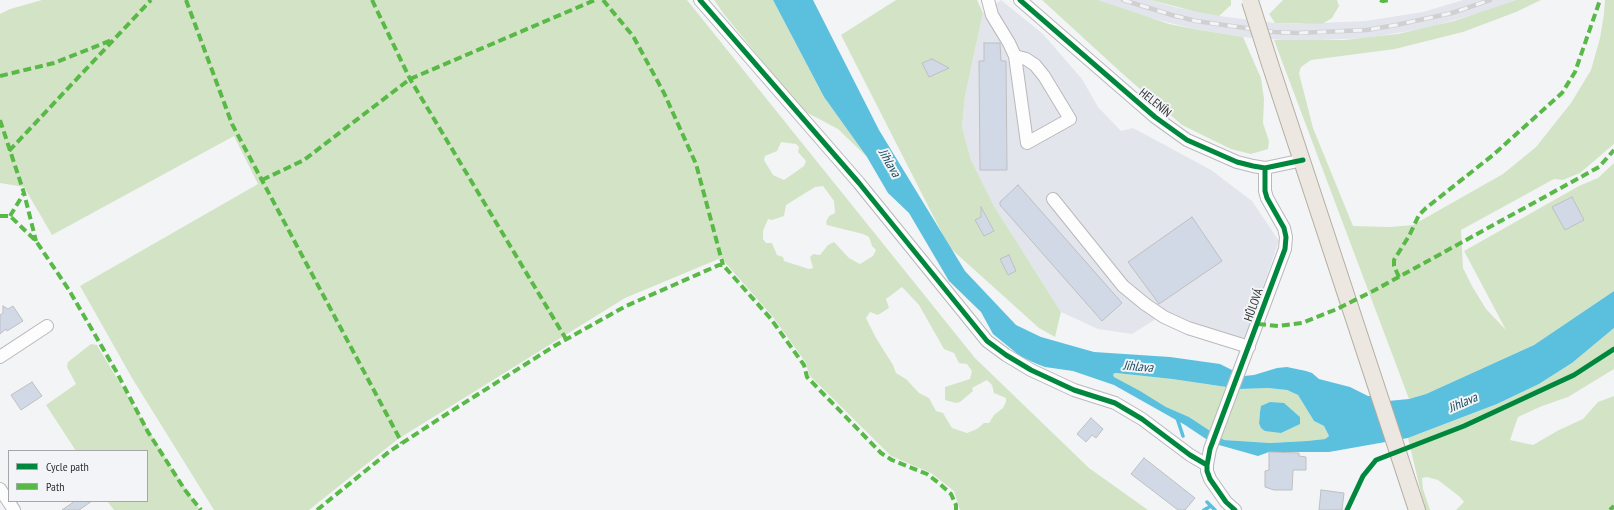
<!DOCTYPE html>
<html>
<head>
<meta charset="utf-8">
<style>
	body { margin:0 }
	#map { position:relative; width:1614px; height:510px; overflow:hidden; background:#f3f4f6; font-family:"PT Sans Narrow",sans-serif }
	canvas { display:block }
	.legend { position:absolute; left:8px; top:450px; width:140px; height:52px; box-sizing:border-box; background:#f2f4f7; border:1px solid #a4a6a8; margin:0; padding:5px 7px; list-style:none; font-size:12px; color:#303132 }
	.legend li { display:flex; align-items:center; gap:8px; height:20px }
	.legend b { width:20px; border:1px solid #a4a6a8 }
</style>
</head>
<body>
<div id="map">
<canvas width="1614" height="510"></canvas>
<ul class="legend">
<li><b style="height:5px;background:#00873e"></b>Cycle path</li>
<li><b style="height:5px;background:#58b947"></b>Path</li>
</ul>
</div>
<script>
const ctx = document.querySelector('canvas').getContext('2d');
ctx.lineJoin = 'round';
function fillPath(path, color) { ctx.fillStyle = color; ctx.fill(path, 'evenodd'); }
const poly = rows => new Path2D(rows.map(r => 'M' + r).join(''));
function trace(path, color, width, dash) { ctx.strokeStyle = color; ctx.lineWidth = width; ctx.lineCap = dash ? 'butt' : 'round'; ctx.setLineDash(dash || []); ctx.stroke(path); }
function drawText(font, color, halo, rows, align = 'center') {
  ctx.font = font + ' "PT Sans Narrow",sans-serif'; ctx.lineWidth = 4; ctx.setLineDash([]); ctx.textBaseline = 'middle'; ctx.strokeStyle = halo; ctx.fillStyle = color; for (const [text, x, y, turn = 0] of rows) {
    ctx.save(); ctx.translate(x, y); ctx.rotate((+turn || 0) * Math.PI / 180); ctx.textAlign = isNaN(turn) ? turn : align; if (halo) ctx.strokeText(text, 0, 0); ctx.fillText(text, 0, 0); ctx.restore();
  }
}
fillPath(poly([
	[1001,0,1043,34,1082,79,1098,107,1121,131,1133,128,1211,170,1252,201,1279,241,1245,338,1217,332,1167,312,1132,334,1098,329,1061,312,994,206,971,160,962,127,965,96,983,13],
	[1098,0,1151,0,1174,7,1219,16,1275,23,1297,24,1366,21,1423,12,1463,0,1516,0,1482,12,1427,28,1368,38,1297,41,1243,37,1194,29,1143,16]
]), '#e3e5ec');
fillPath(poly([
	[42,0,687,0,975,358,1089,468,1148,510,960,510,954,491,931,473,891,456,809,375,806,363,773,317,721,258,625,298,398,439,309,510,214,510,132,378,80,286,258,184,234,136,52,235,24,187,0,183,0,14,10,9],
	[781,142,796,144,799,147,798,152,806,161,804,166,784,180,773,175,764,160,765,156,777,151],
	[823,186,834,201,835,213,829,216,826,222,827,225,863,234,869,237,872,246,876,250,873,256,860,264,849,258,834,242,828,245,820,255,813,254,810,257,813,268,809,269,784,261,783,257,777,255,772,243,766,243,763,239,763,231,768,219,772,220,784,216,786,205,815,187],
	[902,287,919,305,944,349,954,353,959,363,967,364,972,371,970,379,945,387,945,400,956,403,960,402,973,391,972,388,987,380,992,385,994,393,1006,398,1006,402,1003,408,994,415,989,423,984,423,977,429,967,433,952,428,943,413,936,411,929,398,919,393,906,379,896,373,893,365,876,338,866,318,870,312,878,315,889,308,886,299],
	[714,0,773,0,824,97,867,157,838,129,802,110,723,13],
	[896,0,977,0,983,13,965,96,962,127,971,160,994,206,1061,312,1055,337,1039,328,949,247,841,35],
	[1042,0,1098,0,1169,24,1194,29,1243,37,1261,78,1264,99,1263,123,1269,141,1268,149,1251,154,1231,149,1182,125,1125,76],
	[1151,0,1231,0,1231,5,1219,16,1197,12],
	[1283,0,1337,0,1339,6,1332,18,1322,24,1275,23,1269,14],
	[1516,0,1541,0,1516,12,1463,32,1395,49,1311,60,1301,67,1299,73,1313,128,1353,226,1390,227,1413,225,1503,174,1536,147,1571,103,1591,70,1600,38,1604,14,1605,0,1614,0,1614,144,1580,173,1563,180,1554,179,1461,230,1463,268,1472,286,1486,309,1506,330,1464,251,1579,186,1598,178,1614,163,1614,291,1534,345,1426,394,1409,399,1274,40,1344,40,1398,34,1454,21],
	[1614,328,1614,369,1568,397,1542,406,1518,417,1510,440,1533,445,1559,430,1583,419,1598,402,1614,396,1614,510,1456,510,1464,502,1460,497,1438,480,1427,477,1422,478,1423,489,1430,510,1425,510,1408,438,1497,404,1539,384,1572,363],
	[91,344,97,345,98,347,168,462,200,510,114,510,107,501,147,501,147,451,76,451,46,405,76,384,67,367,68,362],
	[1116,373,1172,379,1240,389,1268,388,1287,390,1298,395,1314,421,1324,426,1329,436,1325,439,1307,441,1270,443,1224,440,1189,417,1168,408,1114,377,1113,374],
	[1260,412,1294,412,1300,417,1299,420,1294,426,1281,432,1277,432,1259,423]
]), '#d3e4c6');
fillPath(poly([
	[773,0,813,0,879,130,965,271,1016,325,1041,337,1094,352,1170,357,1220,364,1244,376,1254,375,1277,368,1287,367,1306,371,1312,373,1319,379,1350,387,1368,396,1379,396,1388,401,1409,399,1426,394,1534,345,1614,291,1614,328,1572,363,1539,384,1497,404,1408,438,1329,452,1269,452,1258,456,1212,443,1185,425,1114,385,1073,371,1045,367,1037,364,1020,356,993,334,981,312,949,281,909,213,888,193,867,157,824,97],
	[1116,373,1172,379,1240,389,1268,388,1287,390,1298,395,1314,421,1324,426,1329,436,1325,439,1307,441,1270,443,1224,440,1189,417,1166,407,1140,391,1114,377,1113,374],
	[1270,402,1284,403,1300,417,1300,424,1281,433,1265,431,1261,428,1259,423,1260,412,1261,406]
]), '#5bc0de');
trace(poly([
	[1177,418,1183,436],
	[1207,502,1215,510],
	[1204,510,1211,506]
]), '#5bc0de', 3.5);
const building = poly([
	[984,43,1000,43,1001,61,1006,61,1007,170,980,170,979,61,984,61,984,43],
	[932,59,949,68,929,77,922,63,932,59],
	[1018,185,1122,303,1102,321,1000,205,1000,202,1018,185],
	[1572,197,1584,220,1565,230,1552,207,1572,197],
	[981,207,994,231,984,236,975,220,981,217,981,207],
	[1192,217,1222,261,1159,304,1128,262,1192,217],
	[1009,255,1016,271,1008,275,1000,259,1009,255],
	[3,306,8,309,13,306,23,321,7,331,6,329,0,334,0,315,3,313,3,306],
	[32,382,42,396,21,410,11,395,32,382],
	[1091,418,1103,429,1096,438,1092,435,1086,442,1077,434,1091,418],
	[1269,452,1299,453,1299,456,1306,457,1306,470,1293,470,1292,490,1274,490,1265,487,1265,471,1269,470,1269,452],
	[1144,458,1195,498,1185,510,1178,510,1131,474,1144,458],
	[1321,490,1344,493,1342,510,1319,510,1321,490],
	[75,501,92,501,79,510,62,510,75,501]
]);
fillPath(building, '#d2d9e6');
trace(building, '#bfbfc1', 1);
const minor = poly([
	[700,0,859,183,987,341,1006,355,1031,370,1074,390,1115,403,1142,419,1190,455,1207,465],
	[988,0,992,15,1009,43,1015,56,1027,143,1070,119,1044,76,1035,65,1026,59,1015,56],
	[1020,0,1155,117,1187,140,1237,162,1253,166,1265,168,1303,160],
	[1053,199,1123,286,1145,304,1164,317,1188,328,1249,347],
	[0,357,47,326],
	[0,489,14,510],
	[1235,510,1226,502,1210,479,1207,471,1207,465,1210,449,1285,249,1286,237,1284,228,1267,198,1265,191,1265,168]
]);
const major = poly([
	[1270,64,1417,510]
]);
trace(minor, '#b9b9bb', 14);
trace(major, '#b5ada1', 18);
trace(minor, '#fdfdfe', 12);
trace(major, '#ece8e1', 16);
const rail = poly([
	[1123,0,1172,15,1196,21,1274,32,1297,33,1367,30,1396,25,1452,13,1490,0]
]);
trace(rail, '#d0d0d1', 4.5);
trace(rail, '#f2f4f7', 3, [9]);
const majorBridge = poly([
	[1250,1,1270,64]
]);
trace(majorBridge, '#b5ada1', 18, []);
trace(majorBridge, '#ece8e1', 16);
trace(poly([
	[186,0,232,124,402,443],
	[372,0,410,79,566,339],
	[603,0,633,36,664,93,696,164,723,265],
	[1380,0,1383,1,1390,0],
	[0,76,54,63,112,40],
	[0,120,24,193,36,241],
	[9,151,151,0],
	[262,180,304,160,410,79,595,0],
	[0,216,10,216,36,241,69,290,116,371,148,432,185,490,201,510],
	[10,216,24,193],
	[1399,277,1394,266,1394,260,1409,236,1419,215,1426,208,1493,155,1562,93,1575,72,1600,0],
	[1258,324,1278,326,1302,323,1337,309,1375,290,1599,167,1614,150],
	[317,510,390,451,442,417,556,345,626,306,719,265,723,265,771,319,804,365,807,377,881,453,892,460,927,474,940,484,951,494,956,505,956,510],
	[1610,510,1614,506]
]), '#58b947', 4, [8, 4]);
trace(poly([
	[700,0,859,183,987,341,1006,355,1031,370,1074,390,1115,403,1142,419,1190,455,1207,465],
	[1020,0,1155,117,1187,140,1237,162,1253,166,1265,168,1303,160],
	[1235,510,1226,502,1210,479,1207,471,1207,465,1210,449,1285,249,1286,237,1284,228,1267,198,1265,191,1265,168],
	[1347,510,1363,476,1376,460,1464,426,1574,375,1614,349]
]), '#00873e', 5);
drawText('12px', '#303132', '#f2f4f7', [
	["HELENÍN",1155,103,39],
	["HŮLOVÁ",1254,305,-70]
]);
drawText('italic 13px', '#164b5d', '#f2f4f7', [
	["Jihlava",889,163,60],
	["Jihlava",1138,367,5],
	["Jihlava",1463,403,-24]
]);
</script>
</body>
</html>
